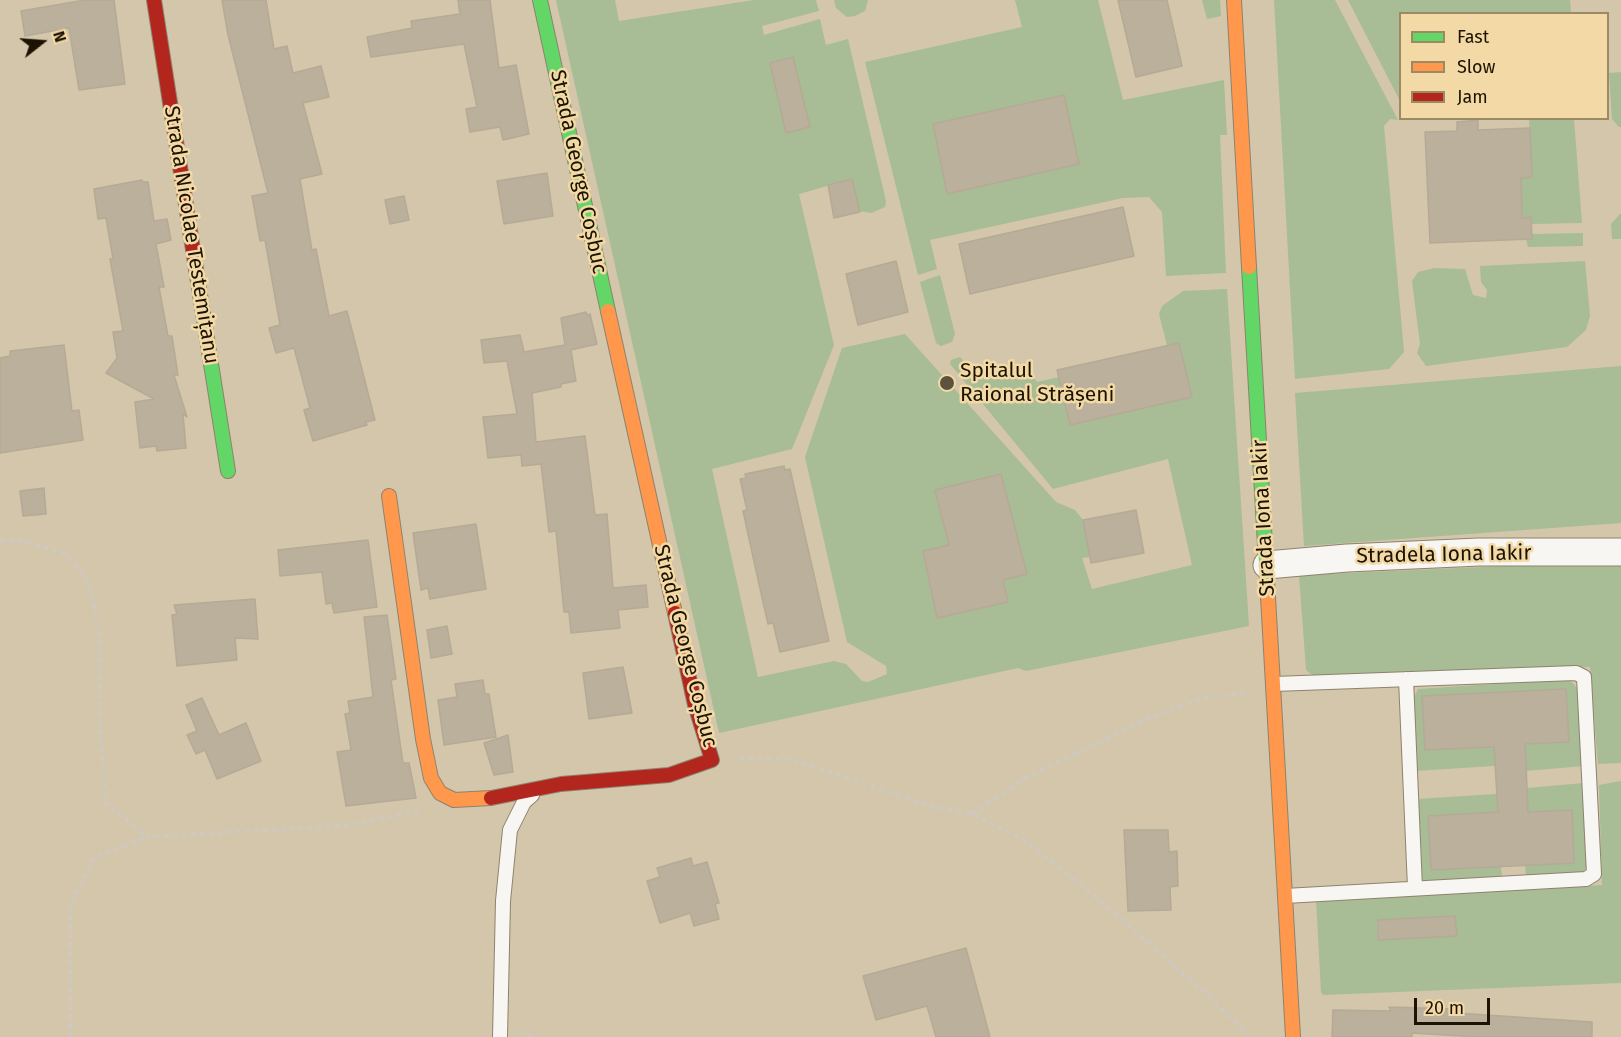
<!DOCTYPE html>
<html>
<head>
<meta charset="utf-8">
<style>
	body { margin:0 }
	#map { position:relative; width:1621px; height:1037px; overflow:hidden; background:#d3c6aa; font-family:"Fira Sans",sans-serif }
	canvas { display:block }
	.legend { position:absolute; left:1399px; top:12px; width:210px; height:108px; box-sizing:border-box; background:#f2d9a6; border:2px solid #9c8a64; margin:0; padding:8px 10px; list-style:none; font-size:18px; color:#1c1302 }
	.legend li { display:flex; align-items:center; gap:12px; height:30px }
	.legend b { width:30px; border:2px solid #9c8a64 }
	.north { position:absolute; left:12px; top:12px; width:60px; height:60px; -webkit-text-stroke:4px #f2d9a6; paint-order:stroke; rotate:73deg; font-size:16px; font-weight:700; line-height:24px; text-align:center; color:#1c1302 }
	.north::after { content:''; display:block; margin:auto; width:21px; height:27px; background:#1c1302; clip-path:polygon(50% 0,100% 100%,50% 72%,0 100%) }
	.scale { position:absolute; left:1414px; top:998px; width:76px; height:27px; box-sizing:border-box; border:3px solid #1c1302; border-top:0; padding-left:8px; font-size:18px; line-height:21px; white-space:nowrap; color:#1c1302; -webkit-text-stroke:4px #f2d9a6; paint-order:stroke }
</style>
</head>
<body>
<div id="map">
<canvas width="1621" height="1037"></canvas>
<ul class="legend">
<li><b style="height:8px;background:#63d668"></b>Fast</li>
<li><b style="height:8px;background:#ff974d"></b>Slow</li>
<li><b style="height:8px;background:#b3261e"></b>Jam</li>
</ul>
<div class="north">N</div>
<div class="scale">20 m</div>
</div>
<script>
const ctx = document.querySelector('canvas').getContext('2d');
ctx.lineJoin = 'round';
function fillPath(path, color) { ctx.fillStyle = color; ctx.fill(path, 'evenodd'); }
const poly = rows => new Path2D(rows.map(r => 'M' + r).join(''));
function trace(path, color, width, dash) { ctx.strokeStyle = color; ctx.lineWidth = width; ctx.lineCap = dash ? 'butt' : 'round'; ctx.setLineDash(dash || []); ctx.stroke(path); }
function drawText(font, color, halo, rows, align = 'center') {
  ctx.font = font + ' "Fira Sans",sans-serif'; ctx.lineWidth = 5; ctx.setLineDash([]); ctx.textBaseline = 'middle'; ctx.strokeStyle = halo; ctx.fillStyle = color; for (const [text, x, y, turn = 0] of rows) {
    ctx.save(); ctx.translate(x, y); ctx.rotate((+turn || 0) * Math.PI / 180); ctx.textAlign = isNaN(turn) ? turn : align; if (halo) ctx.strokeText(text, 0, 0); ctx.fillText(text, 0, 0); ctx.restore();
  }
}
fillPath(poly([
	[556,0,615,0,619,21,754,0,816,0,819,11,762,26,764,35,820,19,826,45,848,39,886,201,885,207,871,213,859,211,852,179,799,194,834,345,792,449,712,469,758,677,834,661,846,664,862,681,868,682,887,674,886,666,847,642,805,457,842,348,905,334,1056,502,1075,510,1083,520,1090,557,1082,558,1092,589,1192,565,1168,459,1053,489,950,364,951,360,960,357,981,380,995,371,1013,365,1025,367,1037,382,1059,377,1070,425,1191,397,1179,343,1167,345,1159,314,1162,306,1183,291,1227,289,1249,626,1026,671,1018,668,719,733],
	[793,58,810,127,786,132,770,63],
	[834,0,868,0,865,11,855,16,847,17,836,8],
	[1015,0,1098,0,1123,100,1224,80,1227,135,1220,135,1226,273,1166,276,1162,212,1149,197,1123,198,930,240,937,269,918,275,865,62,1022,27],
	[1202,0,1220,0,1221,16,1207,19],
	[1274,0,1335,0,1398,120,1390,119,1384,126,1404,352,1389,369,1295,379],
	[1348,0,1570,0,1571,13,1400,14,1400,101],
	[1621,72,1621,127,1619,127,1612,119,1609,73],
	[1574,119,1582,223,1531,224,1531,217,1522,218,1521,178,1532,177,1529,120],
	[1621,213,1621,239,1612,239,1611,224],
	[1583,233,1583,246,1528,247,1526,239,1532,239,1532,234],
	[1585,261,1590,316,1586,330,1567,347,1426,366,1417,353,1420,344,1412,281,1418,272,1434,268,1465,269,1473,295,1486,298,1487,290,1481,282,1480,266],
	[940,275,955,334,952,342,941,346,936,343,920,282],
	[1621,366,1621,523,1304,546,1295,393],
	[1621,561,1621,763,1598,764,1590,667,1317,679,1306,670,1299,575],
	[1569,679,1578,689,1583,766,1526,771,1525,764,1415,771,1412,701,1418,689],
	[1621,781,1621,983,1323,995,1321,992,1316,899,1602,885,1599,785],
	[1584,783,1587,866,1584,871,1579,874,1526,876,1525,865,1501,867,1502,878,1418,881,1417,799,1527,792,1527,788]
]), '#a8bc96');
const building = poly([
	[85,0,114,0,125,84,79,90,69,28,25,36,21,11,85,0],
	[222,0,266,0,274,49,287,46,293,73,321,66,329,97,303,103,322,174,300,179,312,250,316,249,329,316,347,311,375,420,366,422,367,425,313,441,304,410,310,408,294,348,276,353,269,328,280,325,265,240,260,241,252,196,268,193,228,35,222,0],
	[458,0,490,0,499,68,516,65,529,134,503,140,500,127,470,132,466,109,477,107,464,44,371,57,367,37,412,28,411,21,460,14,458,0],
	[1118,0,1167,0,1182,66,1136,77,1118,0],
	[793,57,810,127,786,133,770,63,793,57],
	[1064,95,1079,164,947,194,933,124,1064,95],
	[1478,120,1478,130,1530,128,1532,177,1521,178,1522,218,1531,217,1532,239,1430,243,1425,132,1457,131,1457,122,1478,120],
	[547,173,553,216,504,224,497,181,547,173],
	[852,179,860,212,834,218,828,185,852,179],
	[142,180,143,182,148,182,154,221,167,219,171,240,156,244,164,287,159,287,168,336,172,336,178,375,174,375,187,417,183,414,186,448,157,451,156,446,140,448,135,402,154,399,106,373,117,358,113,332,123,331,110,259,113,259,106,218,98,219,94,189,142,180],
	[404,196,409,220,390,224,385,200,404,196],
	[1123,207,1134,256,970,294,959,244,1123,207],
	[896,261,908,312,858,325,846,274,896,261],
	[586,312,587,315,590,314,597,344,571,350,576,381,561,384,561,387,532,393,536,442,585,436,595,515,607,514,613,588,646,585,648,607,618,610,620,628,571,633,569,612,564,612,556,531,549,532,541,464,522,466,521,455,488,458,483,417,517,414,507,361,484,363,481,340,520,335,524,352,565,345,561,318,586,312],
	[1179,343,1192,397,1070,425,1057,370,1179,343],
	[64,345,72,411,79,410,83,440,0,453,0,358,10,356,10,351,64,345],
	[784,466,785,470,790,469,829,641,780,652,773,623,768,624,757,575,743,511,747,510,740,479,746,478,745,474,784,466],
	[1001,474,1027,574,1003,580,1008,602,937,618,923,551,949,545,935,490,1001,474],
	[44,488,46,514,23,516,20,491,44,488],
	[1136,510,1144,553,1091,563,1083,520,1136,510],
	[476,524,486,589,430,599,428,588,421,590,413,533,476,524],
	[368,540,377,607,334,613,332,603,326,604,322,572,280,576,278,550,368,540],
	[255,599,258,639,235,638,237,660,177,666,172,615,177,614,174,605,255,599],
	[387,615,396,679,391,680,403,763,409,763,416,798,346,806,337,752,351,750,345,714,350,713,348,701,373,697,364,617,387,615],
	[447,626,452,654,431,658,427,630,447,626],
	[623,667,632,713,589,719,583,673,623,667],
	[483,680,485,694,489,694,496,737,444,745,438,700,457,697,455,684,483,680],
	[1566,689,1569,742,1525,744,1526,764,1528,812,1572,810,1574,863,1431,870,1428,816,1498,812,1494,747,1425,750,1422,696,1566,689],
	[202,698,219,735,246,723,261,761,217,779,205,750,196,754,187,735,197,731,186,705,202,698],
	[508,735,513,772,494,775,484,743,508,735],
	[1124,830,1168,830,1169,852,1177,851,1178,886,1170,887,1171,910,1128,911,1124,830],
	[691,858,693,866,707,862,719,903,715,904,719,919,694,926,690,913,660,923,647,881,660,877,657,868,691,858],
	[1455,916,1457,936,1378,940,1378,920,1455,916],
	[966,948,990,1037,936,1037,927,1006,876,1020,863,976,966,948],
	[1389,1007,1456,1009,1456,1013,1592,1022,1592,1037,1478,1037,1412,1033,1412,1037,1332,1037,1333,1010,1391,1011,1389,1007]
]);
fillPath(building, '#bab09b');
trace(building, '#b5aa95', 1.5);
const lane = poly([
	[1406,679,1415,888],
	[1274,684,1576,673,1584,677,1594,874,1586,879,1285,896],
	[500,1037,503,901,510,830,524,802,532,795]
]);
const street = poly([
	[1267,565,1347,558,1479,552,1621,552]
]);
const fast = poly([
	[540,0,608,311],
	[1249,267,1268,597],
	[196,269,228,471]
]);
const slow = poly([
	[1234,0,1249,267],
	[608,311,675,613],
	[389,496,423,739,431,778,440,793,454,800,491,798],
	[1268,597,1293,1037]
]);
const jam = poly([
	[154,0,196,269],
	[491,798,561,784,669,775,712,760,695,705,675,613]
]);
trace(lane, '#8d836d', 16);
trace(street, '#8d836d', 29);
trace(fast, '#8d836d', 16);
trace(slow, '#8d836d', 16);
trace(jam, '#8d836d', 16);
trace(poly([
	[0,541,22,541,62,552,79,568,91,592,99,633,101,743,106,803,147,837,350,825,419,811],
	[740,758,795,760,927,805,972,814,1025,840,1115,913,1212,999,1249,1037],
	[972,814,1025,778,1143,720,1206,697,1246,693],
	[519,1031,532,1037],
	[70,1037,70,906,94,858,146,837]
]), '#cdc9c0', 4, [4.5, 4.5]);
trace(lane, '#f8f6f2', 14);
trace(street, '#f8f6f2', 27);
trace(fast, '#63d668', 14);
trace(slow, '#ff974d', 14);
trace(jam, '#b3261e', 14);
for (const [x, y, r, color] of [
	[947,383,8,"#5c523d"]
]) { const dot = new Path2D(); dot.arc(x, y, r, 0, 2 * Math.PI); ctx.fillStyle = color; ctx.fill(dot); trace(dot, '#f2d9a6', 2); }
drawText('21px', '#1c1302', '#f2d9a6', [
	["Strada George Coșbuc",578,172,78],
	["Strada Nicolae Testemițanu",191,235,81],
	["Strada Iona Iakir",1264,518,-93],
	["Stradela Iona Iakir",1444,555,-1],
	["Strada George Coșbuc",685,646,76]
]);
drawText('21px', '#1c1302', '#f2d9a6', [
	["Spitalul",960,371],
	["Raional Strășeni",960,395]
], 'left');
</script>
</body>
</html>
